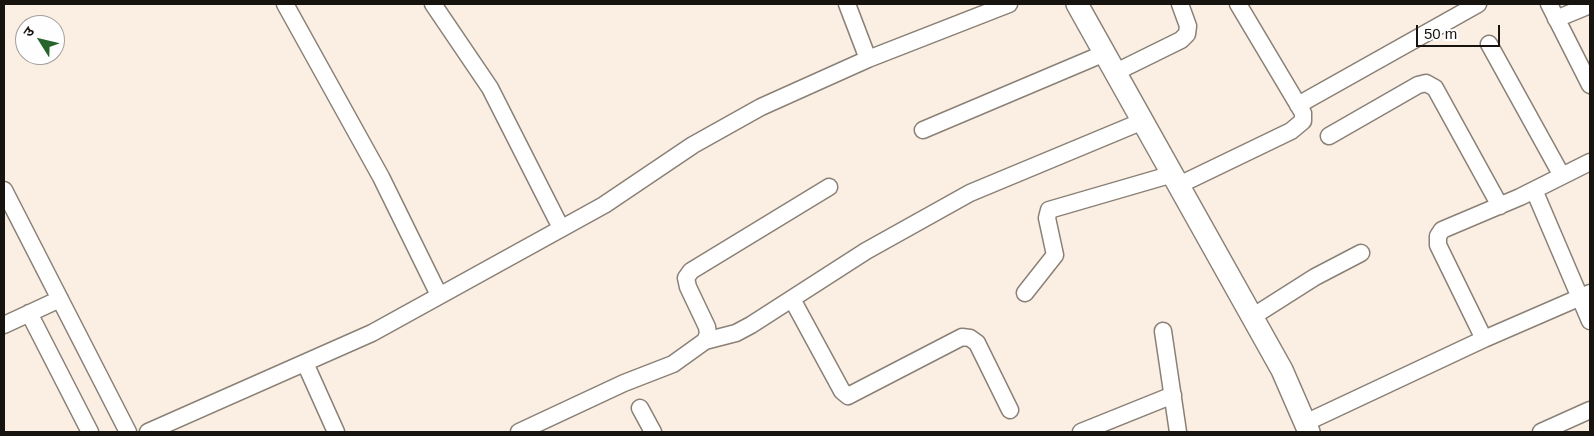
<!DOCTYPE html>
<html>
<head>
<meta charset="utf-8">
<style>
	body { margin:0 }
	#map { position:relative; width:1594px; height:436px; overflow:hidden; background:#fbefe4; font-family:Helvetica,"Noto Sans Devanagari",sans-serif }
	canvas { display:block }
	.frame { position:absolute; inset:0; border:5px solid #17130f; pointer-events:none }
	.north { position:absolute; left:15px; top:15px; width:50px; height:50px; box-sizing:border-box; background:#fefefe; border:1px solid #a2a09e; border-radius:50%; rotate:306deg; font-size:14px; font-weight:700; line-height:20px; text-align:center; color:#17130f }
	.north::after { content:''; display:block; margin:auto; width:18px; height:22px; background:#27642c; clip-path:polygon(50% 0,100% 100%,50% 72%,0 100%) }
	.scale { position:absolute; left:1416px; top:25px; width:84px; height:22px; box-sizing:border-box; border:2px solid #17130f; border-top:0; padding-left:6px; font-size:15px; line-height:18px; white-space:nowrap; color:#17130f; -webkit-text-stroke:4px #fefefe; paint-order:stroke }
</style>
</head>
<body>
<div id="map">
<canvas width="1594" height="436"></canvas>
<div class="frame"></div>
<div class="north">उ</div>
<div class="scale">50 m</div>
</div>
<script>
const ctx = document.querySelector('canvas').getContext('2d');
ctx.lineJoin = 'round';
const poly = rows => new Path2D(rows.map(r => 'M' + r).join(''));
function trace(path, color, width, dash) { ctx.strokeStyle = color; ctx.lineWidth = width; ctx.lineCap = dash ? 'butt' : 'round'; ctx.setLineDash(dash || []); ctx.stroke(path); }
const minor = poly([
	[285,4,381,177,439,295],
	[433,4,490,88,561,228],
	[847,4,868,59],
	[1549,4,1590,85],
	[1556,19,1590,5],
	[1489,44,1562,176],
	[1116,72,1181,40,1187,34,1188,26,1180,4],
	[1298,105,1478,4],
	[923,130,1105,53],
	[1329,136,1418,85,1426,83,1435,88,1500,206],
	[1179,185,1291,131,1303,121,1303,113,1238,4],
	[4,190,128,432],
	[1534,190,1590,321],
	[1025,293,1055,255,1047,218,1049,210,1173,174],
	[792,299,842,391,848,396,962,337,970,338,977,343,1010,410],
	[29,313,90,432],
	[1252,317,1315,277,1361,253],
	[4,325,60,299],
	[1163,331,1178,432],
	[1484,339,1438,245,1438,236,1442,230,1520,197,1590,162],
	[705,341,736,333,751,325,866,251,970,193,1143,121],
	[305,363,336,432],
	[640,408,653,432],
	[1305,423,1484,339,1590,293],
	[148,432,372,333,604,205,693,145,761,107,868,59,1009,4],
	[519,432,624,383,673,364,705,341,708,334,707,327,688,287,686,278,691,271,829,187],
	[1081,432,1173,395],
	[1541,432,1590,410]
]);
const major = poly([
	[1077,4,1282,370,1309,432]
]);
trace(minor, '#8a8076', 19);
trace(major, '#8a8076', 24);
trace(minor, '#fff', 16);
trace(major, '#fff', 21);
</script>
</body>
</html>
